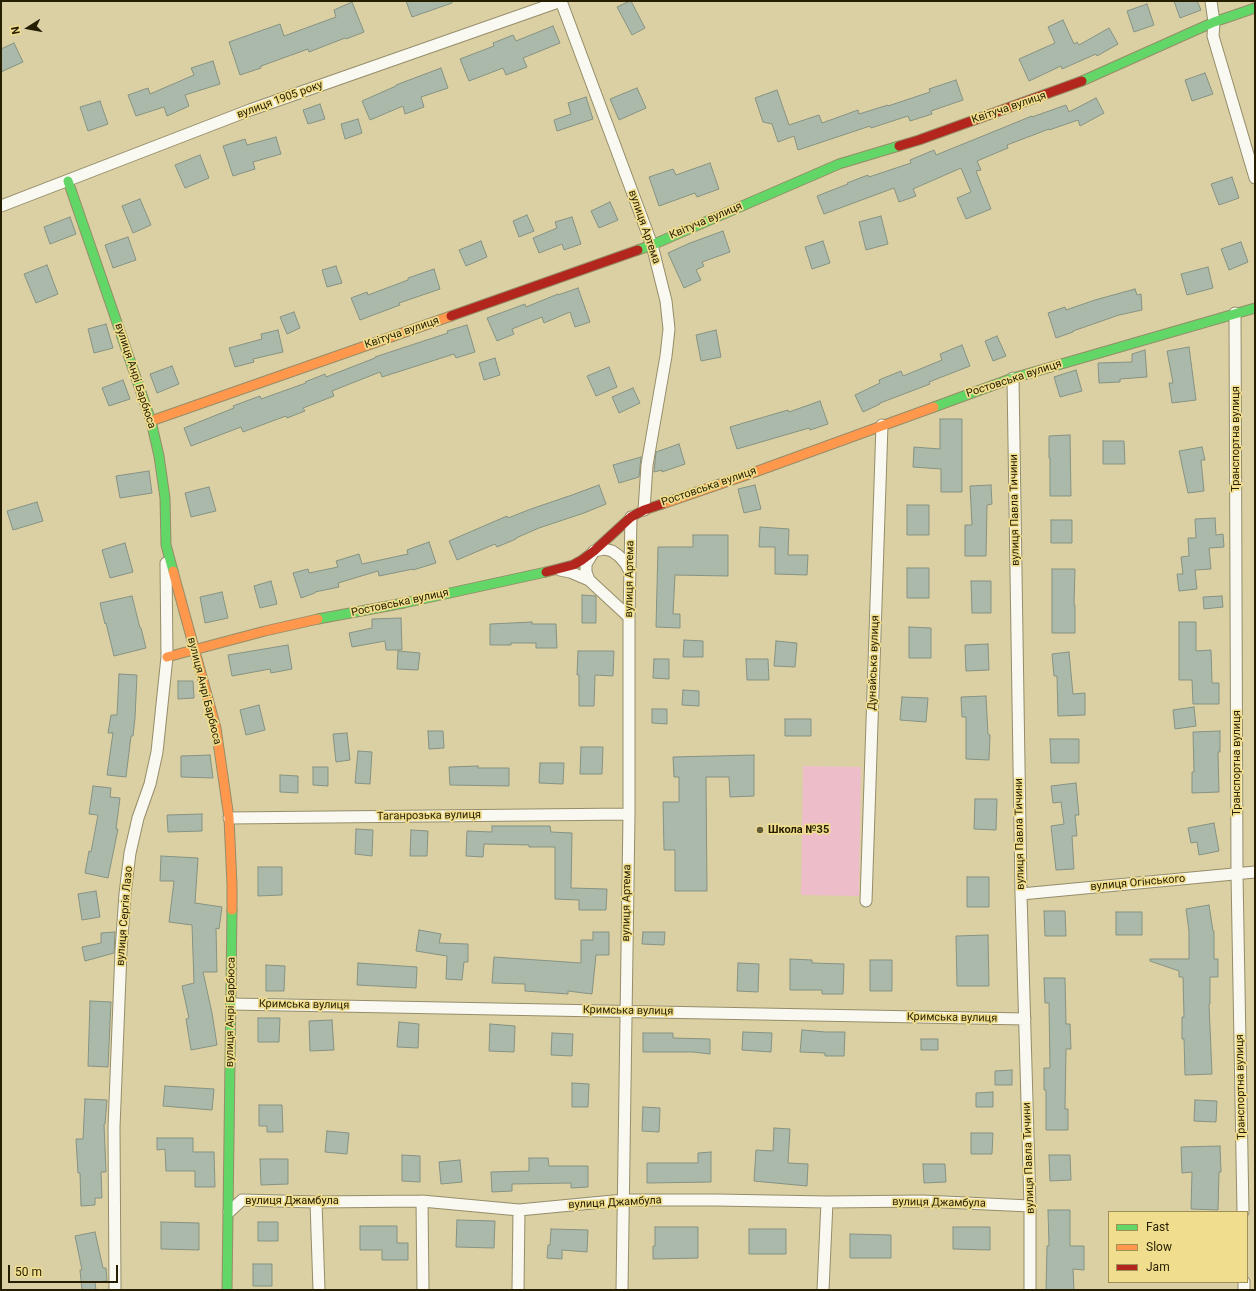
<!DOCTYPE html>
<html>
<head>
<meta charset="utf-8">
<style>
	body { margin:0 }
	#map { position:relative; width:1256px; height:1291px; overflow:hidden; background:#dad0a4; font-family:Roboto,sans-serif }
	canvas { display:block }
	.frame { position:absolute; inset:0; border:2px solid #251e00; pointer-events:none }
	.legend { position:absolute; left:1108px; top:1211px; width:140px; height:72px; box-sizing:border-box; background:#f0de8e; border:1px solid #9f9155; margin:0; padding:5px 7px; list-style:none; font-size:12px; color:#251e00 }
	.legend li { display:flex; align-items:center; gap:8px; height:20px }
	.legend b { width:20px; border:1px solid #9f9155 }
	.north { position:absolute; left:8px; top:8px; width:40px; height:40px; -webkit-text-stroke:3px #f0de8e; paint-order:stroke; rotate:259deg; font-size:11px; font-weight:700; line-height:16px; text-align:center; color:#251e00 }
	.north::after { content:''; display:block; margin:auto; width:14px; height:18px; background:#251e00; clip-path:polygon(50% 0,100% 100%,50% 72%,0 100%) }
	.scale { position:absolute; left:8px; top:1265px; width:110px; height:18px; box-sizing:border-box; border:2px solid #251e00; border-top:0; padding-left:5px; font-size:12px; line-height:14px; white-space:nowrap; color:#251e00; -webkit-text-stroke:3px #f0de8e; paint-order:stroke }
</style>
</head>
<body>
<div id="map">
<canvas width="1256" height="1291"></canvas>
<div class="frame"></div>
<ul class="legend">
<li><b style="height:5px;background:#63d668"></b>Fast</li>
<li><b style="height:5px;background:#ff974d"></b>Slow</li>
<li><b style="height:5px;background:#b3261e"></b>Jam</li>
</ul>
<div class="north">N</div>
<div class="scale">50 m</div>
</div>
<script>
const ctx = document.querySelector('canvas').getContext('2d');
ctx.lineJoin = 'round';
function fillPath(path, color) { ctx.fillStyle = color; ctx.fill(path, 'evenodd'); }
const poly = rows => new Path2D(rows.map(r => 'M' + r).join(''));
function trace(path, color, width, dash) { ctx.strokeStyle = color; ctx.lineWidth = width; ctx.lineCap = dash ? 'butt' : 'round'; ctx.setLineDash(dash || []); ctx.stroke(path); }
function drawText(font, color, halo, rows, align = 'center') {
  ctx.font = font + ' Roboto,sans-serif'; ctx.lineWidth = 3.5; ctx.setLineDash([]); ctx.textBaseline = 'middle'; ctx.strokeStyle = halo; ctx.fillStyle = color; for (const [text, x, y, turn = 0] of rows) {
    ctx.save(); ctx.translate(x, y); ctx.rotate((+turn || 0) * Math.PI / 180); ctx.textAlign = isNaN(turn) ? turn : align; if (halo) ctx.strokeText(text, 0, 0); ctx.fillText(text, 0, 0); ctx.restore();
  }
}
fillPath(poly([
	[803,766,861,767,859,896,801,895]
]), '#edbdc9');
const building = poly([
	[406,1,452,1,452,3,412,17,406,1],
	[630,1,631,1,645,28,632,35,617,7,630,1],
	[1174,1,1197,1,1201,10,1180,18,1174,1],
	[352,2,364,32,346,39,345,38,309,52,308,49,261,66,261,68,240,75,229,42,280,24,284,36,336,17,334,10,352,2],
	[1147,4,1154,25,1134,32,1127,11,1147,4],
	[1063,20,1074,44,1077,42,1079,45,1109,28,1118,44,1097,56,1096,54,1062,69,1061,66,1029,81,1019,59,1055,43,1048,27,1063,20],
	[553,26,560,43,523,58,527,67,506,75,503,68,469,81,460,59,494,46,493,43,513,35,516,41,553,26],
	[14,43,23,62,1,72,1,49,14,43],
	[213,61,220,84,185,95,189,106,167,116,164,107,136,116,128,95,148,88,150,94,194,75,191,68,213,61],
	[441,68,448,88,421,97,424,107,405,114,403,106,370,120,362,101,396,86,396,85,441,68],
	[1205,73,1213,94,1192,101,1185,80,1205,73],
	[956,80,963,100,931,111,932,114,910,121,908,116,871,128,870,126,798,150,794,136,778,142,772,124,763,122,755,98,777,90,789,125,819,115,822,123,858,110,859,114,888,105,888,106,930,92,929,89,956,80],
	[637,88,646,108,619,120,610,99,637,88],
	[586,97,593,119,557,131,554,120,571,114,568,103,586,97],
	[1096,98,1104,113,1080,126,1078,120,1049,130,1049,129,1007,145,1008,148,977,161,981,170,976,171,991,209,966,219,957,198,971,192,961,168,913,189,916,196,899,202,894,188,824,214,817,196,848,184,847,183,868,175,869,177,911,163,910,160,934,150,936,155,1032,116,1032,117,1066,105,1069,112,1096,98],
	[100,101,108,124,88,131,80,107,100,101],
	[320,104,325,119,308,124,303,110,320,104],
	[358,119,362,133,345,139,341,124,358,119],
	[276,137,281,154,253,162,255,169,233,176,223,146,245,139,247,145,276,137],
	[200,155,209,178,185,188,175,165,200,155],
	[710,163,719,189,697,197,695,193,659,206,649,177,673,169,676,175,710,163],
	[1232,177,1239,198,1219,205,1211,184,1232,177],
	[140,199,151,225,133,233,122,206,140,199],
	[610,202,618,220,599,228,591,211,610,202],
	[527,215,534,231,519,237,513,221,527,215],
	[881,216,888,244,866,250,859,222,881,216],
	[70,217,76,234,50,244,44,227,70,217],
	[572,217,581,244,564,250,562,244,539,253,533,238,557,228,555,222,572,217],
	[723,231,730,252,702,262,704,266,696,270,701,280,684,288,668,253,690,243,723,231],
	[128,237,136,260,113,268,105,245,128,237],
	[481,241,487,257,466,266,459,250,481,241],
	[823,241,830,263,812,269,805,247,823,241],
	[1241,242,1248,262,1229,270,1221,249,1241,242],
	[47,265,58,294,36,303,24,274,47,265],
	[336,266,342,283,327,287,322,270,336,266],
	[1208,267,1213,288,1187,295,1181,274,1208,267],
	[434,269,440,289,399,303,400,305,360,320,351,298,367,292,368,295,408,280,408,278,434,269],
	[578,288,590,322,575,327,570,312,544,323,542,317,512,329,514,334,497,341,487,318,525,304,526,307,558,294,558,295,578,288],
	[1135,289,1137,295,1141,294,1142,310,1119,315,1073,331,1073,332,1056,338,1048,313,1065,307,1066,310,1095,300,1135,289],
	[294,312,300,328,287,334,280,317,294,312],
	[106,324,113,348,94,353,88,329,106,324],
	[467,325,475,352,456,358,454,354,382,377,380,372,332,391,334,396,303,408,305,411,287,418,286,416,243,432,241,427,191,446,184,428,234,408,233,406,260,396,261,399,306,383,305,382,325,374,326,377,375,358,375,357,448,333,447,331,467,325],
	[278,330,283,352,253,359,254,362,235,367,229,348,262,339,261,334,278,330],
	[716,330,721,357,701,361,696,335,716,330],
	[997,336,1006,356,993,361,985,341,997,336],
	[962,345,970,366,929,382,930,384,880,403,880,404,863,412,855,395,880,383,879,380,901,371,903,376,942,360,940,354,962,345],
	[1189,347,1196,400,1172,403,1169,383,1173,383,1167,351,1189,347],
	[1145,350,1147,377,1120,379,1120,382,1099,383,1098,363,1132,362,1132,354,1145,350],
	[495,358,500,375,484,380,479,363,495,358],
	[172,366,179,384,157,393,150,374,172,366],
	[609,367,617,387,596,396,587,376,609,367],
	[1076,370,1082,391,1060,397,1054,377,1076,370],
	[123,380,130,399,109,406,102,388,123,380],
	[633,388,640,403,619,413,612,397,633,388],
	[820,401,828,424,810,430,809,428,737,449,730,427,788,410,789,412,820,401],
	[940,419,962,419,962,492,941,492,941,469,913,467,914,447,940,449,940,419],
	[1070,435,1071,496,1050,496,1050,458,1049,458,1049,436,1070,435],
	[1103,441,1124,441,1125,464,1103,464,1103,441],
	[679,444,685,464,662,472,662,470,654,472,656,452,679,444],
	[1202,447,1205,460,1201,460,1204,491,1188,493,1179,451,1202,447],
	[641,457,639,477,619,483,613,465,641,457],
	[149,471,152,493,120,498,116,476,149,471],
	[599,485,606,504,584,513,539,528,516,538,516,539,497,547,495,544,457,560,449,541,507,516,508,518,531,509,572,495,599,485],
	[755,485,761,509,744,513,738,489,755,485],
	[991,485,992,504,987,505,986,556,965,556,965,525,972,525,970,486,991,485],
	[209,487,216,511,191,517,185,493,209,487],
	[37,502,43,521,13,530,7,511,37,502],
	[907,505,929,505,929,535,907,535,907,505],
	[1215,518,1216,535,1223,534,1224,547,1209,548,1211,569,1195,570,1197,589,1179,591,1177,574,1183,574,1181,557,1189,556,1188,538,1196,538,1195,519,1215,518],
	[1051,520,1072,520,1072,543,1051,543,1051,520],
	[760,527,789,529,788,555,808,555,807,575,775,574,775,547,759,547,760,527],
	[693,535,728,535,728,576,675,575,673,614,680,614,680,628,656,627,658,547,693,547,693,535],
	[429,542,436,563,413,570,413,569,379,576,378,571,338,583,339,587,315,592,315,593,301,598,293,573,308,569,309,573,338,567,336,561,359,554,362,564,408,554,407,550,429,542],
	[125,543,133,572,110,578,102,550,125,543],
	[907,568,929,568,929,598,907,598,907,568],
	[1052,569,1075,569,1074,605,1075,605,1075,633,1052,633,1052,569],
	[271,581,277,604,260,608,254,586,271,581],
	[971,581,991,581,991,613,972,613,971,581],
	[222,592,228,618,205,623,200,597,222,592],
	[582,595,596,596,596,623,582,623,582,595],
	[132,596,140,628,141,628,146,648,114,656,106,623,105,624,100,603,132,596],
	[1222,596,1223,607,1204,609,1203,597,1222,596],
	[401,618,402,650,386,650,385,641,352,647,349,633,372,628,372,619,401,618],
	[532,622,532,624,556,624,557,648,536,648,536,643,511,643,511,645,490,645,490,624,532,622],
	[1179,622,1196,622,1196,651,1211,650,1212,683,1219,683,1219,704,1193,704,1192,680,1179,680,1179,622],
	[909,627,931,628,931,658,909,658,909,627],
	[684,640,703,641,703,657,683,657,684,640],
	[776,641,797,643,795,667,774,666,776,641],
	[988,644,989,670,966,671,965,645,988,644],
	[288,645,292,669,271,673,270,669,232,676,228,655,288,645],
	[398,651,420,653,418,670,397,669,398,651],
	[578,651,614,651,613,676,595,675,594,706,579,706,579,675,577,675,578,651],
	[1069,652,1073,694,1085,693,1085,715,1058,716,1057,676,1054,676,1052,654,1069,652],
	[654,659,669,659,669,679,653,678,654,659],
	[746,659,768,659,769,680,747,680,746,659],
	[119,674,137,675,135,718,133,736,131,736,126,777,107,775,113,733,108,733,111,715,117,715,119,674],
	[178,681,193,681,194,698,178,699,178,681],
	[683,690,699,691,699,706,682,705,683,690],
	[986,696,988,734,990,735,989,760,966,759,966,717,962,717,961,697,986,696],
	[902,697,928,698,926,722,900,720,902,697],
	[259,705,265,730,246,735,240,710,259,705],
	[1194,707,1196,726,1175,729,1173,710,1194,707],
	[652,709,667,709,667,724,652,723,652,709],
	[785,719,811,719,811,736,785,736,785,719],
	[428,731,443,731,444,748,429,749,428,731],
	[1220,731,1220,752,1218,752,1219,792,1192,793,1192,772,1194,772,1193,732,1220,731],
	[347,733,350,760,336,762,333,734,347,733],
	[1050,739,1079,739,1079,763,1051,763,1050,739],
	[581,747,603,747,602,774,580,774,581,747],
	[358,751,372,752,370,784,355,783,358,751],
	[210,755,213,778,181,777,181,756,210,755],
	[754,755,754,796,730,797,729,777,706,777,707,891,675,891,675,850,664,850,663,802,679,802,679,777,674,777,673,757,754,755],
	[540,763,564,763,563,784,539,783,540,763],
	[478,766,478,768,509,768,509,786,450,785,449,767,478,766],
	[313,767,328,767,328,786,313,785,313,767],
	[280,775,298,776,298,793,280,792,280,775],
	[1076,783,1079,815,1075,815,1077,836,1072,836,1074,869,1056,870,1051,826,1064,824,1061,802,1053,803,1051,786,1076,783],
	[93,786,111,788,110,797,120,798,116,829,118,829,108,878,85,873,89,851,91,852,98,815,89,814,93,786],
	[975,799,997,799,996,830,974,829,975,799],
	[202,814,202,831,168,832,167,815,202,814],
	[1214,823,1219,851,1199,855,1197,842,1191,843,1188,828,1214,823],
	[492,826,550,826,551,832,572,833,571,888,607,889,606,910,579,910,579,900,555,899,555,847,529,847,529,845,484,844,483,857,466,856,467,831,492,832,492,826],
	[356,829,373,830,372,856,355,854,356,829],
	[411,830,428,831,427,856,410,856,411,830],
	[161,856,198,858,195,903,222,907,219,929,216,928,217,972,203,972,212,1013,217,1045,191,1050,186,1019,189,1018,182,986,194,983,192,925,169,922,174,881,160,881,161,856],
	[258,867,282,867,282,895,258,896,258,867],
	[967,877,989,877,989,907,967,907,967,877],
	[96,891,100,917,82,920,78,894,96,891],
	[1209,905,1213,931,1214,931,1214,959,1218,959,1218,977,1210,977,1210,1004,1209,1004,1212,1074,1185,1075,1184,1039,1182,1039,1182,1017,1184,1017,1183,977,1179,977,1179,971,1150,961,1150,959,1189,959,1189,931,1186,909,1209,905],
	[1044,911,1065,911,1066,936,1045,936,1044,911],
	[1116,912,1142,912,1142,935,1116,935,1116,912],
	[419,930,441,934,439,943,468,944,468,962,464,962,462,980,446,979,447,956,416,951,419,930],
	[115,932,114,953,85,961,82,947,101,943,101,933,115,932],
	[593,932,609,932,609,955,596,955,592,994,568,991,568,994,525,991,525,984,492,983,494,957,581,963,581,940,593,940,593,932],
	[643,932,665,932,664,945,642,944,643,932],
	[988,935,989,986,957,986,956,936,988,935],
	[790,959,812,960,812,963,844,964,843,994,822,994,822,990,790,990,790,959],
	[870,960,892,960,892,991,870,991,870,960],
	[358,963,417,967,416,988,357,985,358,963],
	[738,963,759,964,758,992,737,991,738,963],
	[266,965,285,966,284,991,266,991,266,965],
	[1044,978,1065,978,1066,1024,1070,1024,1071,1049,1066,1049,1065,1109,1068,1109,1068,1130,1046,1130,1046,1090,1044,1090,1044,1068,1050,1068,1049,1003,1045,1003,1044,978],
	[90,1001,111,1002,108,1067,88,1066,90,1001],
	[258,1018,280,1018,279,1042,258,1042,258,1018],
	[332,1020,334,1050,310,1051,309,1021,332,1020],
	[399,1022,419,1024,418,1048,397,1047,399,1022],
	[490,1024,515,1026,514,1052,489,1051,490,1024],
	[802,1030,826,1032,845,1032,844,1056,825,1056,825,1053,800,1052,802,1030],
	[743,1032,772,1033,771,1052,742,1050,743,1032],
	[552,1033,573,1034,572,1056,551,1055,552,1033],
	[643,1033,673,1033,673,1038,710,1039,710,1054,693,1052,643,1052,643,1033],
	[921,1039,938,1039,938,1050,921,1050,921,1039],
	[1012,1070,1012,1085,995,1085,995,1071,1012,1070],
	[572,1083,589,1084,588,1107,572,1107,572,1083],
	[165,1086,214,1089,212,1110,163,1106,165,1086],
	[993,1092,993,1107,976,1107,976,1093,993,1092],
	[85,1099,107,1100,105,1124,104,1124,106,1172,101,1172,102,1198,95,1198,95,1205,81,1206,80,1173,78,1173,76,1139,83,1139,85,1099],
	[1195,1100,1217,1101,1216,1122,1194,1121,1195,1100],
	[259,1105,282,1105,283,1132,267,1132,267,1126,259,1126,259,1105],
	[643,1107,660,1108,659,1132,642,1131,643,1107],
	[774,1128,790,1129,788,1163,808,1164,807,1186,754,1181,756,1150,773,1151,774,1128],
	[327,1131,349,1133,347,1154,325,1152,327,1131],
	[971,1133,993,1133,992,1154,971,1154,971,1133],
	[157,1138,193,1138,193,1152,214,1152,215,1187,195,1187,195,1171,166,1171,165,1149,157,1150,157,1138],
	[1220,1146,1221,1172,1219,1172,1218,1210,1191,1209,1192,1172,1182,1173,1181,1147,1220,1146],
	[711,1152,711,1182,647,1183,647,1163,698,1163,698,1153,711,1152],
	[402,1155,420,1156,420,1182,402,1181,402,1155],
	[1049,1155,1070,1155,1071,1180,1050,1181,1049,1155],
	[529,1158,548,1158,549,1166,588,1166,588,1187,571,1188,571,1183,512,1184,512,1191,492,1192,491,1172,529,1171,529,1158],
	[260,1159,288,1159,288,1184,261,1185,260,1159],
	[460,1160,462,1182,441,1184,439,1162,460,1160],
	[923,1164,945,1164,946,1182,924,1183,923,1164],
	[1048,1210,1070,1210,1070,1246,1084,1246,1084,1270,1073,1269,1074,1290,1046,1290,1047,1246,1049,1246,1048,1210],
	[457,1220,495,1221,494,1248,456,1247,457,1220],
	[161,1222,199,1223,199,1250,161,1249,161,1222],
	[258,1222,278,1222,278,1241,258,1241,258,1222],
	[360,1226,397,1226,397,1243,408,1243,408,1260,382,1260,382,1250,360,1250,360,1226],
	[655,1227,698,1227,698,1258,653,1259,653,1246,655,1246,655,1227],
	[953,1227,990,1227,990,1250,953,1249,953,1227],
	[551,1229,588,1230,587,1252,562,1250,562,1259,547,1258,548,1245,550,1245,551,1229],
	[749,1229,786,1229,786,1254,749,1254,749,1229],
	[95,1232,103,1268,106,1268,107,1281,95,1282,96,1290,82,1290,80,1270,82,1270,75,1236,95,1232],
	[850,1234,891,1235,891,1258,850,1258,850,1234],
	[253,1264,272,1264,272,1286,253,1286,253,1264]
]);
fillPath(building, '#aab9aa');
trace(building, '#879282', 1);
const street = poly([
	[561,1,652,245,666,301,669,329,666,356,647,465,644,510],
	[1211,1,1214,22,1213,36,1255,178],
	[1,206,250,110,561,1],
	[1235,313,1237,874,1243,1212],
	[1013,378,1021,894,1030,1206,1030,1290],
	[560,570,570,572,589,580,629,617],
	[589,580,586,572,586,564,594,551,604,549,612,551,619,556,626,564,630,572],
	[229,818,629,814],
	[1021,894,1255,872],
	[866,901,882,425],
	[232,1004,1025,1019],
	[422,1201,423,1290],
	[316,1202,319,1290],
	[229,1212,242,1200,316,1202,422,1201,519,1210,624,1200,716,1200,827,1202,922,1201,1030,1206],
	[1244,1282,1244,1290],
	[115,1290,114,1127,121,951,125,894,130,853,138,818,150,784,157,752,167,657,166,563],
	[518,1290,519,1210],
	[622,1290,629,814,629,617,631,517],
	[823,1290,827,1202]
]);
const fast = poly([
	[1082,81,1214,22,1255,8],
	[68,181,151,421,159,456,165,498,166,545,173,571],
	[638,250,652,245,839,164,899,146],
	[934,407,1013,378,1255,308],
	[318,619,404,603,546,572],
	[227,1290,232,910]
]);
const slow = poly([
	[151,421,451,316],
	[662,504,755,472,934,407],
	[173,571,216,728,229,818,232,885,232,910],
	[167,657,265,631,318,619]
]);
const jam = poly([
	[899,146,919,140,1082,81],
	[451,316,638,250],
	[546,572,573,565,582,560,594,551,631,517,644,510,662,504]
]);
trace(street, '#958d69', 13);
trace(fast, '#958d69', 11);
trace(slow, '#958d69', 11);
trace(jam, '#958d69', 11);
trace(street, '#f9f8f1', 11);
trace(fast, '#63d668', 9);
trace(slow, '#ff974d', 9);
trace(jam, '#b3261e', 9);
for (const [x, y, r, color] of [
	[760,830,4,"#645c39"]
]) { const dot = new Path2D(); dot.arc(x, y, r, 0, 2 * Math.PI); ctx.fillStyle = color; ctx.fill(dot); trace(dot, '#f0de8e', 1.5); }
drawText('11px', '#251e00', '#f0de8e', [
	["вулиця 1905 року",280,100,-20],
	["Квітуча вулиця",1009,108,-19],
	["Квітуча вулиця",706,221,-23],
	["вулиця Артема",644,227,71],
	["Квітуча вулиця",402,333,-19],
	["вулиця Анрі Барбюса",135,376,72],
	["Ростовська вулиця",1014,379,-18],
	["Транспортна вулиця",1236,439,-90],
	["Ростовська вулиця",709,487,-19],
	["вулиця Павла Тичини",1015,510,-91],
	["вулиця Артема",630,579,-89],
	["Ростовська вулиця",400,603,-12],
	["Дунайська вулиця",874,663,-88],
	["вулиця Анрі Барбюса",204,691,76],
	["Транспортна вулиця",1237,763,-90],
	["Таганрозька вулиця",429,816,-1],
	["вулиця Павла Тичини",1020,834,-91],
	["вулиця Огінського",1138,883,-5],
	["вулиця Артема",627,903,-89],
	["вулиця Сергія Лазо",125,916,-85],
	["Кримська вулиця",304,1005,1],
	["Кримська вулиця",628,1011,1],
	["вулиця Анрі Барбюса",231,1012,-89],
	["Кримська вулиця",952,1018,1],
	["Транспортна вулиця",1241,1087,-91],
	["вулиця Павла Тичини",1029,1158,-92],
	["вулиця Джамбула",292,1201],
	["вулиця Джамбула",615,1203,-3],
	["вулиця Джамбула",939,1203,1]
]);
drawText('bold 11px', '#251e00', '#f0de8e', [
	["Школа №35",768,830]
], 'left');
</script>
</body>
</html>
